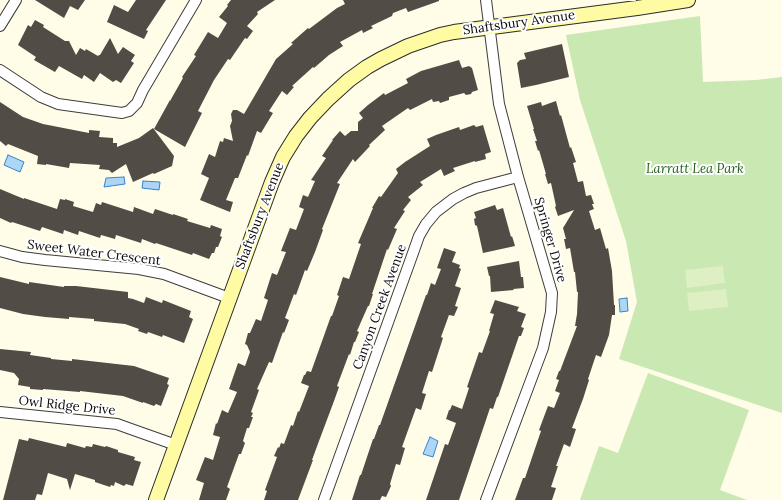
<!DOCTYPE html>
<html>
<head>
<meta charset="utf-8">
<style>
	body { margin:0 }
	canvas { display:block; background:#fffce7 }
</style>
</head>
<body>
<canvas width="782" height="500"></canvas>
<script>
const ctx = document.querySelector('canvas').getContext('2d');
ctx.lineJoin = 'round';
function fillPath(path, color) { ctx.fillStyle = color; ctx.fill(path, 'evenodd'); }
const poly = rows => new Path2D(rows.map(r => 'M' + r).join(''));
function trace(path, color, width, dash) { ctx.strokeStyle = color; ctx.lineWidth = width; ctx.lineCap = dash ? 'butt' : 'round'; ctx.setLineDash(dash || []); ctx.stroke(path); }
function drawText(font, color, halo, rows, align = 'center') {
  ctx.font = font + ' Lora,serif'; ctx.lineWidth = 4; ctx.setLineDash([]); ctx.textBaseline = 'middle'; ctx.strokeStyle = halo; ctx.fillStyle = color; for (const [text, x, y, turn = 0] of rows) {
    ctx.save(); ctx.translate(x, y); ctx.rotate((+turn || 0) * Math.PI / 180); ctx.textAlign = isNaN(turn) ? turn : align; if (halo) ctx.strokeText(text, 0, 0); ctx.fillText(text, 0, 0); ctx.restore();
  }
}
fillPath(poly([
	[700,16,703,82,756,80,782,77,782,413,619,359,637,302,626,241,580,100,566,35],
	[648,373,749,410,720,490,747,500,580,500,599,446,618,453]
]), '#cae8b2');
fillPath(poly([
	[723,266,725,283,687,288,685,270],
	[726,289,728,307,689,311,687,293]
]), '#ddefc3');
const water = poly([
	[8,155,24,162,20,172,4,165,8,155],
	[124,177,125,184,104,187,106,178,124,177],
	[143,181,160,182,159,190,142,188,143,181],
	[627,298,628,311,620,312,619,299,627,298],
	[430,437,438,441,433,457,423,454,430,437]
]);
fillPath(water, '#acd5f6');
trace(water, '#3386cd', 1);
fillPath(poly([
	[35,0,85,0,78,10,70,6,64,18],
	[136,0,166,0,146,30,148,31,144,39,107,22,114,5,128,12],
	[231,0,275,0,257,12,258,14,247,26,253,31,247,39,245,38,230,60,228,59,214,80,198,111,202,113,185,147,154,129,170,100,170,101,183,78,182,77,196,56,194,55,208,32,218,38,227,23,219,17,228,6,227,5],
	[343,0,439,0,439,1,408,12,406,8,393,13,392,16,371,26,373,28,363,33,362,30,340,42,343,46,329,55,314,68,313,67,292,86,294,87,287,95,282,91,269,111,273,113,261,133,257,131,248,156,247,155,238,178,235,178,226,200,233,202,230,212,200,200,209,178,201,174,209,154,215,157,220,141,223,142,224,138,233,141,230,126,232,121,231,114,233,110,237,110,244,114,276,59,293,44,291,43,308,28,309,29,337,8,345,4],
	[35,20,44,25,43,27,65,41,69,41,76,55,80,48,85,51,86,49,98,56,99,55,100,55,110,38,118,54,123,47,135,55,131,61,134,63,121,83,116,80,113,82,100,73,94,82,84,75,82,79,59,66,55,72,34,60,36,57,18,45,28,25,31,27],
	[562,44,569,77,536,85,521,88,517,63,520,60,526,59,524,53],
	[459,60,462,68,469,66,472,68,478,90,472,92,471,94,466,95,464,93,449,97,449,100,440,103,439,101,433,102,432,99,410,110,408,108,382,126,385,130,369,145,370,146,355,162,353,159,337,183,340,184,322,229,323,230,315,252,307,271,305,270,296,295,294,294,285,318,289,320,284,333,283,332,272,363,269,362,257,389,259,390,251,412,253,413,251,417,253,417,249,428,247,428,243,441,245,443,241,454,239,454,227,487,230,489,226,500,199,500,204,483,196,480,205,457,213,460,220,437,213,435,216,423,217,424,222,410,228,413,237,392,229,389,238,363,245,366,250,352,247,345,245,344,248,333,250,333,256,319,261,321,268,300,264,298,272,273,277,275,286,252,281,251,290,228,296,230,304,209,299,207,303,195,308,197,315,181,311,180,326,158,322,156,333,140,332,140,340,131,345,136,351,131,358,131,358,122,363,118,359,113,368,105,384,93,385,95,408,83,406,79,421,71],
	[556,101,560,116,561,115,570,148,571,147,576,162,573,163,578,182,583,181,586,196,591,195,594,204,592,204,594,209,589,211,595,230,600,228,606,249,608,248,612,271,614,305,615,305,615,315,612,315,609,335,601,357,596,355,588,379,589,380,583,399,572,428,576,429,570,447,564,444,556,466,558,466,551,487,556,488,552,500,515,500,523,478,525,478,541,431,539,430,548,406,554,408,560,393,555,391,559,380,556,379,559,371,560,371,577,326,575,326,577,314,578,292,577,292,575,272,574,272,570,248,566,249,564,239,566,239,563,228,574,210,558,216,555,207,556,206,551,183,548,184,545,174,546,174,539,150,538,151,535,141,537,141,533,129,534,129,527,106,541,102,542,106],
	[0,102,23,117,43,124,89,133,89,130,100,131,99,137,113,138,113,143,117,143,117,147,139,138,153,128,174,156,172,166,154,174,153,173,133,182,126,164,112,173,109,170,99,169,100,165,70,163,69,168,46,164,46,165,37,164,38,156,8,144,6,146,0,141],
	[474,125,476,127,483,125,491,152,485,154,486,159,475,162,475,161,453,168,455,171,444,176,441,169,420,182,423,185,408,197,411,200,403,210,405,211,394,228,397,229,388,250,387,249,372,294,373,294,369,306,368,306,357,331,359,332,355,342,354,342,350,355,349,354,337,386,339,387,334,401,319,441,312,460,313,460,298,500,264,500,267,491,265,490,277,457,274,456,278,447,279,448,281,443,284,444,291,425,293,426,298,411,299,412,309,386,301,383,304,375,305,375,307,371,311,372,331,316,332,316,339,296,337,295,343,277,349,279,361,244,358,243,373,208,372,208,379,196,381,197,398,173,396,169,405,162,430,146,427,139,436,135,459,127,460,130],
	[0,189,24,199,24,198,57,209,60,199,65,200,65,199,74,202,73,206,93,212,96,203,101,205,102,202,133,212,134,207,153,214,155,209,173,215,173,214,188,219,187,221,210,228,211,225,222,229,220,236,222,237,218,247,216,247,214,253,212,253,209,259,193,253,192,255,156,243,155,244,142,239,141,243,116,235,115,239,101,235,100,238,79,231,78,235,64,230,63,234,42,227,40,231,12,222,11,223,0,218],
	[495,205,497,210,503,208,511,237,512,236,515,246,483,253,477,226,475,225,474,219,476,218,474,212],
	[444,248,456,252,452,262,460,265,459,268,461,269,455,286,461,288,455,306,458,307,454,316,449,315,441,337,443,338,432,372,429,371,422,393,426,394,421,410,416,408,402,447,405,448,400,465,396,464,390,484,391,486,386,497,382,496,380,500,352,500,360,475,361,475,373,439,374,439,379,425,380,425,426,295,427,295,431,283,435,285,441,269,437,268],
	[519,261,521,277,523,277,524,288,513,289,514,290,491,292,490,276,489,276,487,267],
	[0,277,29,284,29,282,64,287,64,286,76,286,128,292,128,298,133,299,144,303,146,297,162,303,163,300,191,311,189,317,193,319,184,343,163,335,162,337,148,332,147,334,138,331,139,329,125,324,94,321,94,319,69,317,69,319,45,317,23,314,0,308],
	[495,300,519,307,517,311,526,314,521,327,524,328,521,336,519,336,498,397,497,397,493,409,490,408,459,500,426,500,445,444,448,445,456,423,446,419,449,410,450,410,452,405,462,409,469,388,467,387,479,352,482,353,490,331,489,331,494,314,490,313],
	[0,349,31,352,30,355,51,358,51,359,72,361,72,359,134,366,169,378,167,384,169,385,161,406,156,404,154,406,143,402,143,403,123,396,80,391,80,392,43,389,43,390,30,389,30,387,18,385,19,379,14,373,0,370],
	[29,438,66,447,67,443,85,448,86,446,92,447,93,444,105,447,106,446,118,450,118,452,135,457,134,460,141,462,133,486,126,484,124,486,115,482,114,486,111,485,110,487,95,482,95,480,75,474,70,490,67,479,48,473,42,495,37,494,35,500,3,500,19,439,28,441]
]), '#524c46');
const street = poly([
	[486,0,499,104,518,177,552,293,551,312,543,348,486,500],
	[0,26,16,0],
	[0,70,41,97,58,104,122,113,129,111,137,103,143,90,196,0],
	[0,251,22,257,45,260,139,269,164,274,229,298],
	[0,412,117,424,128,428,176,445],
	[324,500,413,253,419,236,426,224,436,212,453,199,464,193,476,188,518,177]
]);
const secondary = poly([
	[156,500,272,182,283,157,296,136,310,118,328,99,349,80,367,67,381,59,408,46,440,35,454,32,637,8,688,0]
]);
trace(street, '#3d3d3d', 12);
trace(secondary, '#2c2c2c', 16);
trace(street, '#fff', 10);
trace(secondary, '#fffba2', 14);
drawText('13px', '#0a0a0a', '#fff', [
	["Shaftsbury Avenue",519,23,-8],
	["Shaftsbury Avenue",260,216,-69],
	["Springer Drive",550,240,74],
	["Sweet Water Crescent",94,253,7],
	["Canyon Creek Avenue",380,307,-70],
	["Owl Ridge Drive",67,406,6]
]);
drawText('italic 13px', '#25601b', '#fff', [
	["Larratt Lea Park",695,169]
]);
</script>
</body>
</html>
